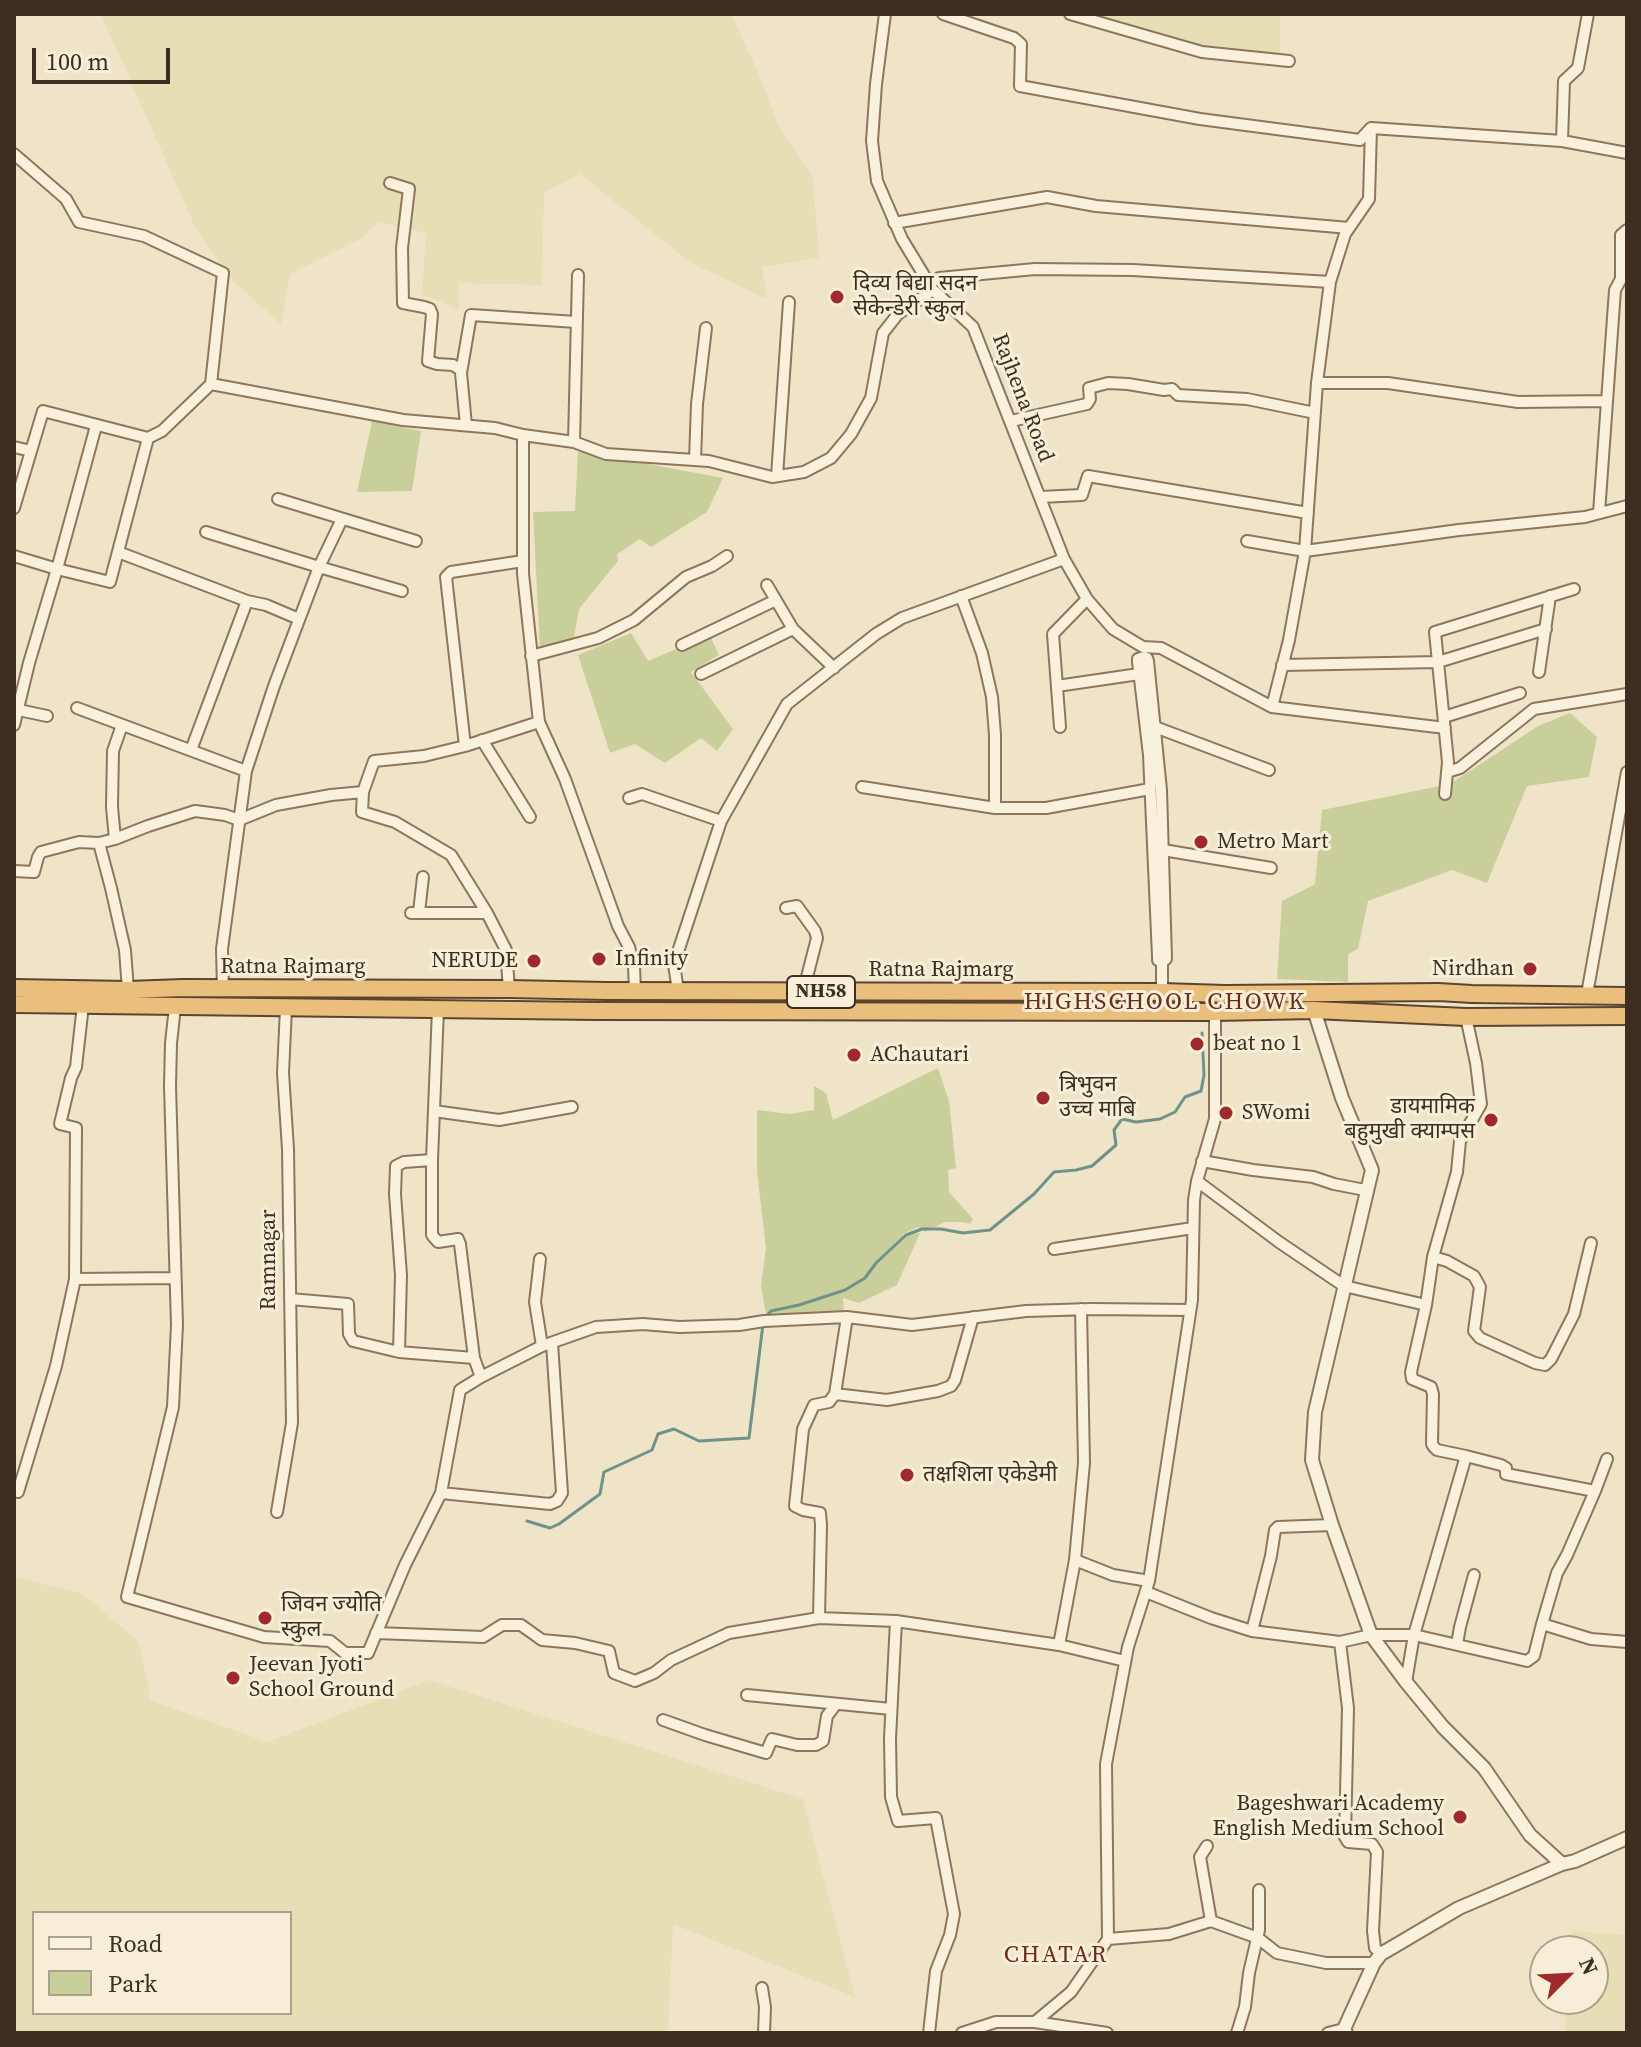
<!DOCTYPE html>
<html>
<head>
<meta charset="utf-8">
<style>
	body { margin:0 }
	#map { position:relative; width:1641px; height:2047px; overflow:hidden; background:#f0e4c8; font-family:"Source Serif 4",serif }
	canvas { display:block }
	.frame { position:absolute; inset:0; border:16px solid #3d2e20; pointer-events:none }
	.legend { position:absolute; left:32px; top:1911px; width:260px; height:104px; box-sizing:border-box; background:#f7eed8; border:2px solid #ada18e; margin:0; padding:10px 14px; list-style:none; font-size:24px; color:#3d2e20 }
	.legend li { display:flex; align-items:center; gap:16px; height:40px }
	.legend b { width:40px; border:2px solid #ada18e }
	.north { position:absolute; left:1529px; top:1935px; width:80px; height:80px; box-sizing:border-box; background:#f7eed8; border:2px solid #ada18e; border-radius:50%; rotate:66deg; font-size:22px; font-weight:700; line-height:32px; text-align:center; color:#3d2e20 }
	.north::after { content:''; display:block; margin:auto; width:28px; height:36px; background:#9e2a2b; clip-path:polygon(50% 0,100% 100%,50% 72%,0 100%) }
	.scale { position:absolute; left:32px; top:48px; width:138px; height:36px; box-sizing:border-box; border:4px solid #3d2e20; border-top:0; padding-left:10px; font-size:24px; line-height:28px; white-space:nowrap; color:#3d2e20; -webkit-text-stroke:6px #f7eed8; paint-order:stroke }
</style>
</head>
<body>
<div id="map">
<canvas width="1641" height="2047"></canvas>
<div class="frame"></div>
<ul class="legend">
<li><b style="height:10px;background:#faf1dc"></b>Road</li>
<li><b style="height:22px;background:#c9cf9b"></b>Park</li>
</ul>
<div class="north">N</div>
<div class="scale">100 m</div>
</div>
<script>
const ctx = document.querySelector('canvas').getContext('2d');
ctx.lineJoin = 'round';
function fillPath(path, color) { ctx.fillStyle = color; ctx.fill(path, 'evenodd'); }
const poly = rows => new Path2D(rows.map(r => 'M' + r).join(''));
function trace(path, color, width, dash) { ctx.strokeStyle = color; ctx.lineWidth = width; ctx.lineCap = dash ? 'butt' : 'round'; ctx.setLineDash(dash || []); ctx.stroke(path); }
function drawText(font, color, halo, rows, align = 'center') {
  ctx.font = font + ' "Source Serif 4","Noto Sans Devanagari",serif'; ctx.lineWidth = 6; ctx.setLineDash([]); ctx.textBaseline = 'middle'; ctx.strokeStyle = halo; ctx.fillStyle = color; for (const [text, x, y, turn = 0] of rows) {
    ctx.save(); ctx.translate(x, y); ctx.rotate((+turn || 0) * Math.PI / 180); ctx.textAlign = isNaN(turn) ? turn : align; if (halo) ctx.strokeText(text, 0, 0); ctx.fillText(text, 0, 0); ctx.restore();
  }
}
fillPath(poly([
	[101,14,731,14,762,81,777,123,813,178,819,258,762,267,767,299,691,263,580,174,544,192,542,285,459,283,459,310,422,294,426,233,379,222,360,239,290,274,281,324,233,281,195,227],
	[1097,14,1273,14,1280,16,1280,57,1181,42],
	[14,1577,83,1594,139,1642,151,1701,268,1742,429,1680,803,1799,855,1997,673,1924,668,2033,14,2033],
	[34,1913,290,1913,290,2013,34,2013],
	[1573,1931,1627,1935,1627,2033,1565,2033,1566,1999,1593,1999,1593,1951,1567,1951,1567,1944]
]), '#e6deb5');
fillPath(poly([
	[372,421,421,431,412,491,357,492],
	[578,451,723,478,707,512,651,547,640,539,617,554,618,561,579,609,574,637,540,650,533,512,575,511],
	[631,633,648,661,676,649,711,638,719,655,691,672,733,729,717,751,701,738,665,763,635,744,610,753,578,655],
	[1570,713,1597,737,1589,777,1527,786,1487,883,1452,870,1368,901,1358,949,1348,954,1348,982,1277,979,1282,901,1315,884,1322,810,1450,784,1538,726],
	[938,1068,949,1101,956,1168,948,1170,949,1192,973,1219,970,1224,963,1222,945,1222,925,1232,918,1227,901,1235,920,1233,897,1285,859,1303,843,1298,844,1313,767,1319,761,1286,766,1248,757,1171,757,1110,790,1114,814,1110,814,1086,826,1093,833,1120]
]), '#c9cf9b');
trace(poly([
	[766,1317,771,1311,799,1305,845,1290,865,1278,876,1263,906,1235,922,1229,941,1229,963,1233,990,1230,1034,1194,1054,1172,1076,1170,1092,1166,1116,1145,1114,1130,1122,1119,1136,1122,1160,1119,1175,1112,1185,1097,1201,1091,1204,1075,1202,1033],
	[527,1521,550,1528,559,1524,600,1494,604,1472,652,1450,658,1434,674,1429,699,1441,749,1438,763,1324]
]), '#6f938a', 3);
const minor = poly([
	[885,14,876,84,872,141,877,181,902,239,933,290,973,327,1064,559,1087,599,1113,629,1143,647,1161,648,1272,707,1445,728],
	[943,14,1014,38,1021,44,1020,86,1200,119,1360,140,1371,128],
	[1070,14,1202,52,1289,61],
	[1562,141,1564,81,1578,68,1588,14],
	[14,154,66,199,79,222,144,236,223,273,211,384,403,420,495,428,523,435,574,442,606,454,709,461,772,477,804,472,831,458,851,434,871,398,883,333,898,314,933,290],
	[390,183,409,189,402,248,403,303,424,307,430,309,432,314,428,361,437,364,453,365,461,370],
	[894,223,1047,197,1096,206,1349,228],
	[930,283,939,278,1035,269,1133,270,1330,282],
	[1317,383,1388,383,1518,402,1607,401],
	[1011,421,1087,404,1090,399,1089,388,1108,383,1128,384,1164,390,1172,389,1178,395,1247,399,1315,413],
	[466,425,461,373,471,315,576,322],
	[523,435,523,574,539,722,565,779,618,926,629,947,634,967,635,990],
	[148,438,162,431,211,384],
	[574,442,578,275],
	[14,447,31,451],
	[695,460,697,404,706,328],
	[777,476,789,302],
	[1040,497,1082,495,1088,476,1308,513],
	[278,499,416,541],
	[14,508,43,411,148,438,110,582,57,569,29,663,14,725],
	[1599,513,1615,290,1621,279,1621,235,1627,230],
	[206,532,319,567,342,519],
	[1247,541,1305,551,1459,530,1585,517,1627,506],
	[118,552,247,601,266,605,299,619],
	[14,556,57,569,96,426],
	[767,585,793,629,834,668],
	[961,596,982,653,992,697,995,735,995,808,1046,808,1150,789],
	[682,645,776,600],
	[531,656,598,638,634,620,686,577,712,566,727,556],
	[1144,657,1147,658,1148,661,1161,790,1166,959,1162,962,1158,960,1158,956,1149,755,1138,662,1138,659,1144,657],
	[1282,665,1438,662,1546,629],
	[1539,672,1550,596],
	[701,674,793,629],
	[1057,686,1139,674],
	[1272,707,1289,640,1305,551,1317,383,1330,282,1345,234,1369,199,1371,128,1562,141,1627,153],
	[77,708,246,771],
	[14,709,47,716],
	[1444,717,1520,693],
	[1060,727,1053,634,1087,599],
	[1155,727,1269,770],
	[482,740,530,817],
	[465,746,446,577,451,572,523,561],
	[191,750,247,601],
	[1447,772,1460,768,1534,709,1627,694],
	[862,787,995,808],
	[363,792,362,812,395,822,451,855,487,913,506,950,509,989],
	[1445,794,1448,762,1435,632,1574,589],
	[629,798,642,794,721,821],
	[115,839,112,807,113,751,122,725],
	[1163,850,1271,868],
	[14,871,34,872,38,857,41,852,79,842,99,843],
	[786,908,797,906,815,931,817,938,807,977,806,992],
	[419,912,423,877],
	[411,913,487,913],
	[223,989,222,949,246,771,274,686,319,567,402,591],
	[128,990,125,950,111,888,99,843,115,839,148,826,195,811,225,815,239,820,276,805,331,795,363,792,374,761,424,756,465,746,539,722],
	[678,991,674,964,721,821,787,704,876,634,902,618,1064,559],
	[1162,992,1162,962],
	[1587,994,1627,772],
	[83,1005,76,1067,71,1078,60,1124,76,1128,75,1279,175,1278],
	[175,1007,171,1043,170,1086,177,1325,173,1407,127,1597,264,1637,330,1641,345,1653,368,1653,405,1565,441,1493,460,1390,481,1377],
	[438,1009,432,1160,432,1235,438,1242,458,1239,460,1244,474,1358,481,1377,542,1346,596,1327,643,1324,679,1327,739,1325,764,1321,847,1317,912,1325,1026,1311,1092,1309,1190,1310],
	[434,1111,499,1120,572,1107],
	[1202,1161,1253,1170,1313,1177,1334,1184,1365,1190],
	[1197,1181,1279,1242,1344,1286,1426,1305],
	[1054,1249,1193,1228],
	[1433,1257,1447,1261,1474,1276,1480,1287,1474,1331,1480,1338,1535,1363,1545,1365,1551,1359,1574,1314,1591,1243],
	[540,1259,535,1302,542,1346],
	[290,1299,348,1304,349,1334,353,1341,399,1352,474,1358],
	[399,1352,401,1275,395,1194,396,1166,404,1162,432,1160],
	[835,1394,887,1400,938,1391,951,1386,955,1380,973,1317],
	[1466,1456,1501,1465,1506,1468,1506,1474,1595,1491,1607,1459],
	[18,1492,56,1366,75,1279],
	[441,1493,550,1504,557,1501,562,1493,552,1343],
	[277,1512,292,1423,288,1149,283,1073,286,1008],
	[1075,1560,1084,1463,1081,1309],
	[1146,1592,1211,1618,1252,1631,1340,1642,1371,1635,1414,1635,1527,1661,1534,1656,1542,1624,1591,1639,1627,1642],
	[819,1618,821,1525,820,1513,803,1510,795,1506,803,1429,814,1405,829,1402,835,1394,847,1317],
	[1542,1624,1557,1573,1567,1555,1595,1491],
	[1252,1631,1271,1556,1275,1530,1278,1527,1332,1525],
	[376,1633,483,1637,502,1625,521,1625,542,1640,575,1643,609,1651,614,1673,635,1681,654,1673,671,1660,729,1633,819,1618,896,1621],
	[1340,1642,1348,1708,1345,1837,1348,1842,1372,1844,1377,1852,1373,1931,1375,1948,1381,1954],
	[1457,1644,1460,1627,1474,1575],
	[1059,1645,1075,1560,1113,1575,1149,1581],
	[1406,1682,1414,1635,1466,1456,1437,1450,1434,1447,1432,1444,1433,1394,1431,1387,1412,1379,1411,1372,1426,1305,1433,1257,1457,1172,1460,1141,1481,1104,1476,1063,1466,1017],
	[747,1695,891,1709],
	[663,1720,705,1735,766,1753,772,1739,797,1745,816,1745,823,1741,827,1716,836,1704],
	[1207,1846,1200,1857,1211,1921],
	[1108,1939,1169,1934,1211,1921,1258,1938,1277,1953,1326,1963,1374,1963],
	[762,1988,765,2007,764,2033],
	[1035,2022,1071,1992,1108,1939,1106,1764,1128,1647,1149,1581,1192,1300,1194,1200,1197,1181,1215,1119,1215,1012],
	[929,2033,936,1971,950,1935,954,1914,936,1818,898,1821,891,1797,890,1738,896,1621,1059,1645,1125,1661],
	[962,2033,996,2022,1035,2022,1107,2033],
	[1237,2033,1245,2007,1249,1973,1259,1930,1259,1890],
	[1328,2033,1344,2029]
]);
const tertiary = poly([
	[1314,1010,1342,1098,1372,1170,1315,1412,1312,1460,1332,1525,1371,1635,1406,1682,1443,1727,1484,1768,1530,1835,1562,1864],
	[1346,2033,1344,2029,1374,1963,1381,1954,1459,1908,1562,1864,1575,1861,1627,1838]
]);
const trunk = poly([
	[14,988,128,990,183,988,509,989,606,991,1162,992,1225,994,1438,992,1472,994,1627,996],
	[14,1004,597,1011,1215,1012,1314,1010,1466,1017,1627,1016]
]);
trace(minor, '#8d765c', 14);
trace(tertiary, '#8d765c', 16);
trace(trunk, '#5b4430', 20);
trace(minor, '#faf1dc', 10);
trace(tertiary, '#faf1dc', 12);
trace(trunk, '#eabe7c', 16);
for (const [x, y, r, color] of [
	[837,297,8,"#9e2a2b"],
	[1201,842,8,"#9e2a2b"],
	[599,959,8,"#9e2a2b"],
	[534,961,8,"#9e2a2b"],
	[1530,969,8,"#9e2a2b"],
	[1197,1044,8,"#9e2a2b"],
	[854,1055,8,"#9e2a2b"],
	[1043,1098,8,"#9e2a2b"],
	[1226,1113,8,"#9e2a2b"],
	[1491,1120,8,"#9e2a2b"],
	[907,1475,8,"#9e2a2b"],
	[265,1618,8,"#9e2a2b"],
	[233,1678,8,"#9e2a2b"],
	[1460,1817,8,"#9e2a2b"]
]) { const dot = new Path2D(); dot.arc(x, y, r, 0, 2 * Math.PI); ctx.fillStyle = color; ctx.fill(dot); trace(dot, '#f7eed8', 3); }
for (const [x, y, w] of [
	[821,992,68]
]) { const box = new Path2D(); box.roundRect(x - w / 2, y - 16, w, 32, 6); ctx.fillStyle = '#f7eed8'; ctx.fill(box); trace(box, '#3d2e20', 2); }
drawText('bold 20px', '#3d2e20', null, [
	["NH58",821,992]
]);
drawText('22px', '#3d2e20', '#f7eed8', [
	["दिव्य बिद्या सदन",853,284],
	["सेकेन्डेरी स्कुल",853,309],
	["Metro Mart",1217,842],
	["Infinity",615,959],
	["NERUDE",518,961,"right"],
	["Nirdhan",1514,969,"right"],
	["beat no 1",1213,1044],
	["AChautari",870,1055],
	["त्रिभुवन",1059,1085],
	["उच्च माबि",1059,1110],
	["डायमामिक",1475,1107,"right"],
	["बहुमुखी क्याम्पस",1475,1132,"right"],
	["SWomi",1242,1113],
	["तक्षशिला एकेडेमी",923,1475],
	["जिवन ज्योति",281,1605],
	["स्कुल",281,1630],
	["Jeevan Jyoti",249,1665],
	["School Ground",249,1690],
	["Bageshwari Academy",1444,1804,"right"],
	["English Medium School",1444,1829,"right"]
], 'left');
drawText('22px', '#3d2e20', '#f7eed8', [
	["Rajhena Road",1022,398,69],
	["Ratna Rajmarg",293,967],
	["Ratna Rajmarg",941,970],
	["Ramnagar",269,1260,-90]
]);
ctx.letterSpacing = '2px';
drawText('24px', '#6b2e1e', '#f7eed8', [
	["HIGHSCHOOL CHOWK",1165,1003],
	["CHATAR",1056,1956]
]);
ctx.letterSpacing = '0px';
</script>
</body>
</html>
